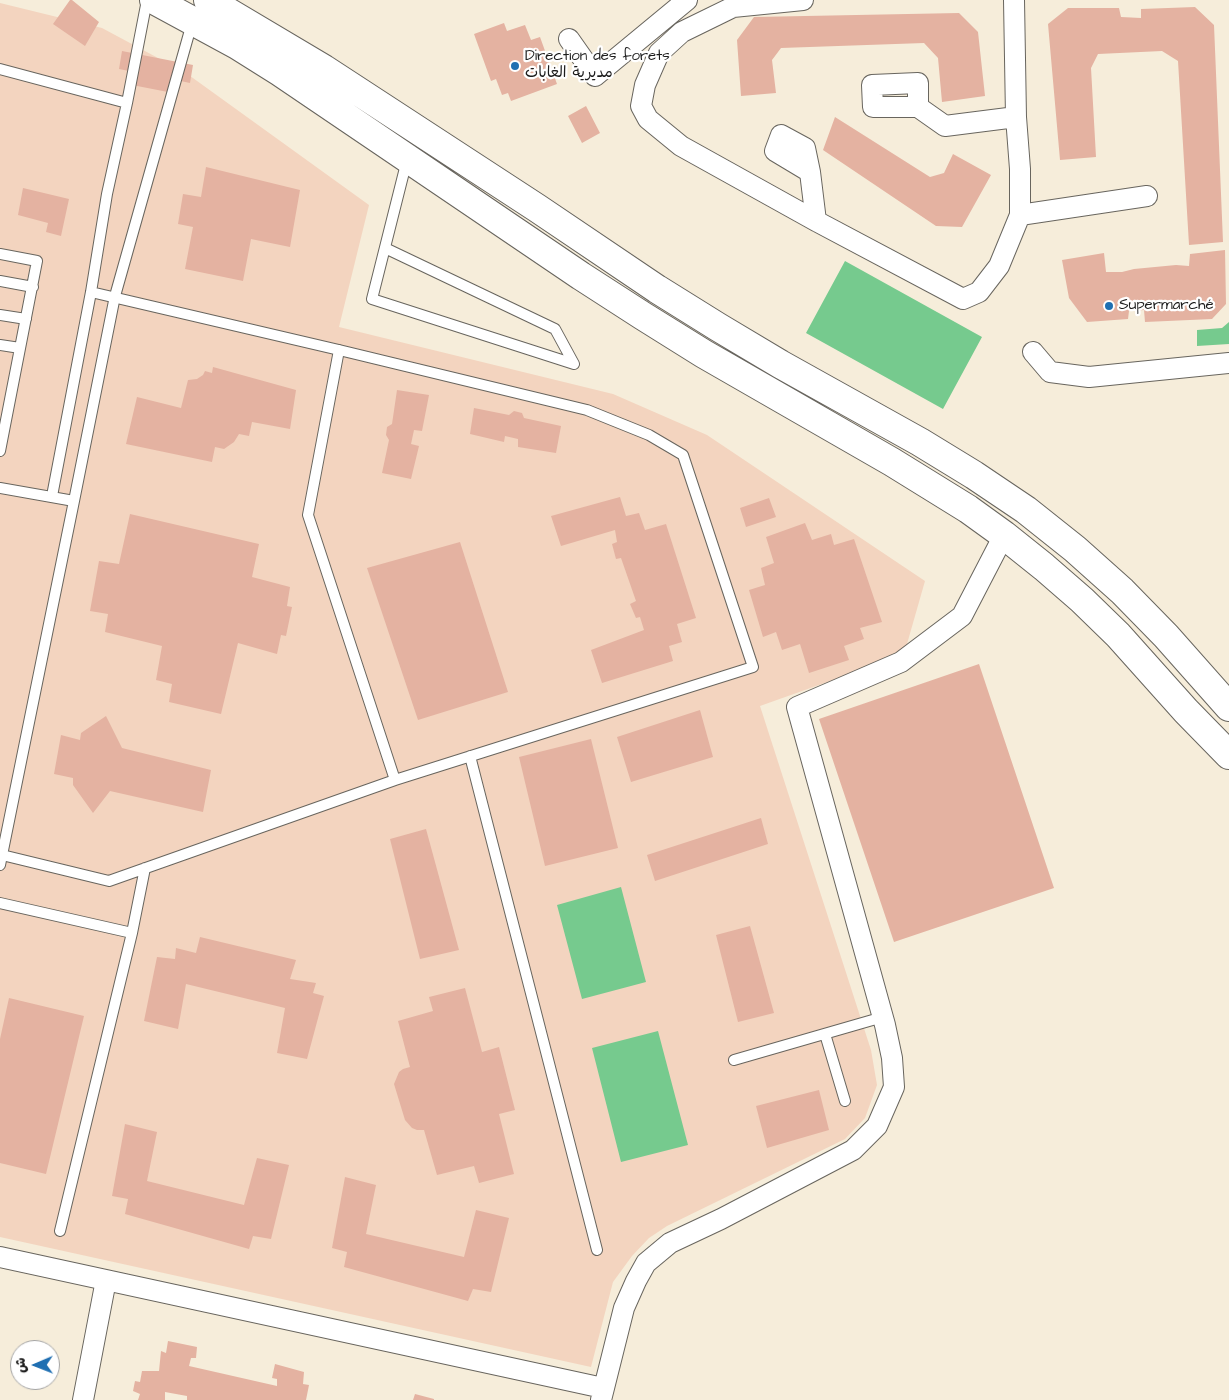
<!DOCTYPE html>
<html>
<head>
<meta charset="utf-8">
<style>
	body { margin:0 }
	#map { position:relative; width:1229px; height:1400px; overflow:hidden; background:#f6edda; font-family:"Architects Daughter","Playpen Sans Arabic",sans-serif }
	canvas { display:block }
	.north { position:absolute; left:10px; top:1340px; width:50px; height:50px; box-sizing:border-box; background:#fff; border:1px solid #a4a4a4; border-radius:50%; rotate:269deg; font-size:14px; font-weight:700; line-height:20px; text-align:center; color:#1c1c1c }
	.north::after { content:''; display:block; margin:auto; width:18px; height:22px; background:#1f6fb2; clip-path:polygon(50% 0,100% 100%,50% 72%,0 100%) }
</style>
</head>
<body>
<div id="map">
<canvas width="1229" height="1400"></canvas>
<div class="north">ش</div>
</div>
<script>
const ctx = document.querySelector('canvas').getContext('2d');
ctx.lineJoin = 'round';
function fillPath(path, color) { ctx.fillStyle = color; ctx.fill(path, 'evenodd'); }
const poly = rows => new Path2D(rows.map(r => 'M' + r).join(''));
function trace(path, color, width, dash) { ctx.strokeStyle = color; ctx.lineWidth = width; ctx.lineCap = dash ? 'butt' : 'round'; ctx.setLineDash(dash || []); ctx.stroke(path); }
function drawText(font, color, halo, rows, align = 'center') {
  ctx.font = font + ' "Architects Daughter","Playpen Sans Arabic",sans-serif'; ctx.lineWidth = 4.5; ctx.setLineDash([]); ctx.textBaseline = 'middle'; ctx.strokeStyle = halo; ctx.fillStyle = color; for (const [text, x, y, turn = 0] of rows) {
    ctx.save(); ctx.translate(x, y); ctx.rotate((+turn || 0) * Math.PI / 180); ctx.textAlign = isNaN(turn) ? turn : align; if (halo) ctx.strokeText(text, 0, 0); ctx.fillText(text, 0, 0); ctx.restore();
  }
}
fillPath(poly([
	[0,3,102,28,186,73,369,205,339,327,613,394,707,435,925,581,905,651,889,660,760,706,871,1050,877,1085,865,1118,845,1139,667,1226,649,1238,632,1256,613,1282,591,1367,0,1237]
]), '#f3d4bf');
fillPath(poly([
	[845,261,982,337,943,409,806,333],
	[1229,322,1229,344,1197,346,1197,330,1222,328],
	[621,887,646,982,582,999,557,905],
	[658,1031,688,1145,621,1162,592,1048]
]), '#76ca8e');
fillPath(poly([
	[70,0,72,0,99,22,85,46,53,24],
	[1195,7,1214,25,1223,242,1189,245,1178,61,1162,51,1098,54,1091,68,1096,157,1060,160,1048,24,1068,8,1119,8,1121,17,1141,18,1141,9],
	[959,13,978,32,985,96,942,102,938,58,924,43,781,48,772,60,776,93,741,96,737,40,754,17],
	[504,23,507,31,525,25,531,40,540,37,557,84,511,101,508,93,502,95,496,79,491,81,474,34],
	[122,51,193,65,190,83,176,80,173,93,127,84,129,71,119,69],
	[586,106,600,133,582,143,568,116],
	[835,117,930,177,944,173,953,154,991,175,962,227,936,226,823,150],
	[206,167,300,190,290,247,251,239,243,281,185,269,193,227,178,224,183,194,201,197],
	[23,188,69,199,61,236,46,232,48,223,18,215],
	[1225,250,1226,304,1212,319,1145,322,1144,310,1129,311,1128,319,1087,322,1069,298,1062,260,1104,253,1106,272,1122,272,1134,269,1176,265,1189,266,1190,254],
	[213,367,296,390,290,429,252,422,249,436,239,434,234,442,224,449,215,447,212,462,126,444,137,397,181,408,188,380,197,379,203,375,205,371,212,373],
	[397,390,429,395,422,431,414,430,411,444,419,446,411,479,382,473,389,440,386,435,387,427,392,424],
	[474,408,509,415,514,411,522,413,524,418,561,426,556,453,518,447,518,439,505,436,504,442,470,434],
	[620,497,626,516,639,513,645,530,666,524,696,618,677,624,682,642,669,646,673,661,602,683,591,650,644,630,640,617,636,618,630,604,636,601,621,558,616,559,612,544,617,542,615,530,561,546,551,516],
	[769,498,776,517,746,527,740,508],
	[130,514,259,544,252,577,290,587,287,606,292,607,286,636,281,635,277,654,238,643,221,714,169,702,172,684,156,680,162,646,105,632,108,614,90,611,99,561,119,564],
	[805,523,812,540,831,534,834,545,854,539,882,622,860,628,864,639,844,646,849,660,809,673,800,644,782,650,776,632,763,637,749,590,765,585,761,568,774,563,766,537],
	[460,542,508,692,418,720,367,568],
	[979,664,1054,888,894,942,819,719],
	[700,710,713,757,631,782,617,737],
	[106,716,122,748,211,770,203,812,110,791,93,813,73,785,73,778,54,774,61,735,80,740,81,733],
	[591,739,618,848,545,866,519,757],
	[761,818,768,844,655,881,647,855],
	[426,829,459,950,420,959,390,839],
	[750,926,774,1013,738,1022,716,935],
	[200,937,296,960,290,979,316,983,313,993,324,996,307,1059,277,1053,285,1008,186,984,178,1029,144,1021,157,957,175,959,176,948,196,953],
	[465,988,482,1052,499,1047,515,1110,499,1114,514,1174,479,1183,474,1166,437,1175,424,1130,417,1130,412,1128,405,1120,394,1084,399,1072,403,1069,410,1067,398,1021,433,1011,429,997],
	[9,998,84,1016,46,1174,0,1163,0,1039],
	[819,1090,829,1130,767,1148,756,1106],
	[125,1124,157,1132,147,1181,244,1205,257,1158,289,1165,271,1239,253,1236,249,1249,125,1214,128,1199,112,1196],
	[345,1177,376,1185,366,1234,464,1257,476,1210,509,1218,491,1292,473,1289,468,1301,344,1267,347,1252,332,1248],
	[168,1341,197,1347,196,1358,191,1358,189,1366,277,1386,277,1379,272,1378,275,1364,304,1372,303,1384,309,1385,306,1400,187,1400,187,1396,165,1392,165,1400,138,1400,140,1394,133,1391,135,1381,140,1382,142,1371,159,1371,161,1351,166,1353],
	[415,1394,434,1399,434,1400,413,1400]
]), '#e4b2a1');
const lane = poly([
	[0,69,127,103],
	[385,248,555,329,574,364,372,299,407,160],
	[0,254,37,261,0,451],
	[0,281,33,287],
	[91,292,339,350,587,410,649,435,683,455,753,667,395,780,308,515,339,350],
	[0,315,26,319],
	[0,345,20,348],
	[0,488,74,501,115,296,192,23],
	[52,496,91,292,107,194,127,103,147,0],
	[470,756,597,1250],
	[2,855,109,881,395,780],
	[0,865,74,501],
	[0,903,132,933,60,1231],
	[132,933,145,868],
	[825,1034,845,1101],
	[734,1060,883,1017]
]);
const street = poly([
	[803,0,733,7,682,32,659,53,645,85,641,106,648,119,681,146,816,221,963,299,979,292,999,266,1020,215,1020,169,1016,117,1014,0],
	[569,39,595,76,687,0],
	[918,107,918,83,872,85,873,107,918,107,945,126,1016,117],
	[810,172,805,148,781,135,775,151,810,172,816,221],
	[1020,215,1147,196],
	[1033,352,1050,372,1089,377,1229,363],
	[0,1257,603,1388],
	[83,1400,106,1280],
	[601,1400,624,1308,636,1281,646,1263,670,1243,721,1219,853,1150,877,1126,894,1087,892,1058,885,1025,797,707,901,662,962,616,1004,535]
]);
const secondary = poly([
	[154,0,237,45,280,72,581,276,643,316,704,354,892,462,968,509,1004,535,1044,567,1082,600,1118,635,1186,711,1229,755],
	[208,0,324,69,537,208,657,289,718,327,780,364,920,442,974,475,1026,510,1075,549,1122,591,1166,636,1229,707]
]);
trace(lane, '#68655e', 12);
trace(street, '#68655e', 22);
trace(secondary, '#68655e', 30);
trace(lane, '#fff', 10);
trace(street, '#fff', 20);
trace(secondary, '#fff', 28);
for (const [x, y, r, color] of [
	[515,66,5,"#1f6fb2"],
	[1109,306,5,"#1f6fb2"]
]) { const dot = new Path2D(); dot.arc(x, y, r, 0, 2 * Math.PI); ctx.fillStyle = color; ctx.fill(dot); trace(dot, '#fff', 2); }
drawText('15px', '#1c1c1c', '#fff', [
	["Direction des forets",525,57],
	["مديرية الغابات",525,74],
	["Supermarché",1119,306]
], 'left');
</script>
</body>
</html>
